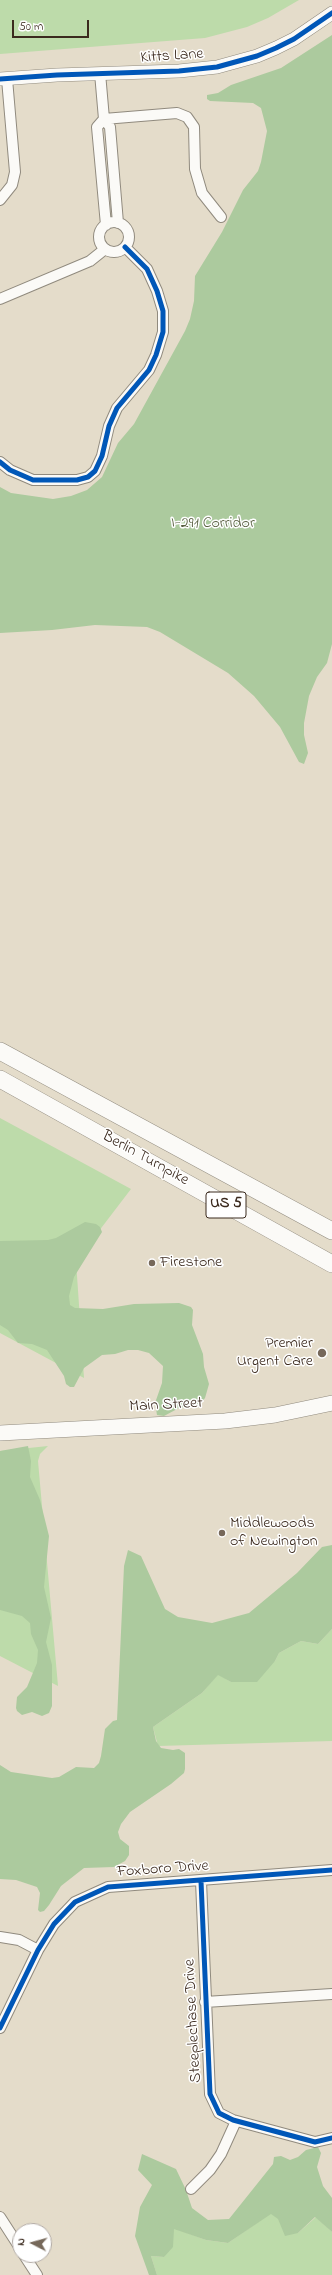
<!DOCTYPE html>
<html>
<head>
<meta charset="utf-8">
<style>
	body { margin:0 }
	#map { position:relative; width:332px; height:2275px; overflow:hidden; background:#e4dcca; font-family:"Indie Flower",sans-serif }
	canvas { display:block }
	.north { position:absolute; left:12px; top:2223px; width:40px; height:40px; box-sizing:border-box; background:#fff; border:1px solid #b1aaa5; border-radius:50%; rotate:276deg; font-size:11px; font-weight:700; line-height:16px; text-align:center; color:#3b2a1e }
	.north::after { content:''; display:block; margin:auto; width:14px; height:18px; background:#76685a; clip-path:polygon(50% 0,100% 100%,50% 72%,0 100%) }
	.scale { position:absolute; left:12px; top:20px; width:77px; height:18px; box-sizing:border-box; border:2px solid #3b2a1e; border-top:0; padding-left:5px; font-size:12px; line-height:14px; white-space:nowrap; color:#3b2a1e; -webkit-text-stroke:3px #fff; paint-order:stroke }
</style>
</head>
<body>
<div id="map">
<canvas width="332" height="2275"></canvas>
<div class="north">N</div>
<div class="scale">50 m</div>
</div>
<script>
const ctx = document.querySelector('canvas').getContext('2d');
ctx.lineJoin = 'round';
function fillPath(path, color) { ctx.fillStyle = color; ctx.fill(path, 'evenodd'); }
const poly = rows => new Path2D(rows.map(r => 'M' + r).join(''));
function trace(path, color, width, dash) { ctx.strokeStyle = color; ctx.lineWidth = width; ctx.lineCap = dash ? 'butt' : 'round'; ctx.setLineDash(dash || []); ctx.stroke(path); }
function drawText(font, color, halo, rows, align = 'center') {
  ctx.font = font + ' "Indie Flower",sans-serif'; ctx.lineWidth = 3; ctx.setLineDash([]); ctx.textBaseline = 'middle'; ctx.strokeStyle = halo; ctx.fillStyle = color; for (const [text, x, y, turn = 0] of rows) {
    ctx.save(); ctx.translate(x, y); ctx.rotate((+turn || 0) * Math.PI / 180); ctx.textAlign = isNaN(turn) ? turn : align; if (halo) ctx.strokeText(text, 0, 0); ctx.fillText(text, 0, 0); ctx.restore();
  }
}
fillPath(poly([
	[0,0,299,0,268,18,247,27,205,38,0,54],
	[0,1118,131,1189,76,1261,84,1378,0,1333],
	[48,1446,40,1454,38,1461,58,1686,0,1656,0,1451],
	[332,1629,332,1741,158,1746,153,1727,202,1693,218,1674,231,1682,275,1661,279,1653,301,1641,318,1644],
	[271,2213,298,2233,316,2217,332,2232,332,2275,157,2275,151,2256,164,2257,174,2228,206,2240,228,2243]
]), '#bddbaa');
fillPath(poly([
	[332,35,332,644,327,663,317,677,309,696,304,723,304,735,308,753,304,764,299,762,280,727,254,696,228,673,160,632,147,627,95,625,52,630,0,633,0,487,11,493,53,499,71,496,87,490,102,477,118,443,134,424,185,331,190,319,194,301,195,276,222,232,243,190,258,171,261,162,267,131,261,108,253,103,210,101,207,99,207,95,218,93,231,85,281,68],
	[85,1222,96,1224,100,1227,102,1232,74,1277,69,1296,70,1305,75,1308,103,1309,134,1304,179,1303,191,1307,193,1310,192,1325,203,1354,204,1367,209,1384,205,1398,199,1405,179,1408,164,1416,157,1415,155,1403,162,1383,163,1366,149,1353,138,1350,128,1350,115,1354,102,1355,84,1368,74,1387,70,1387,66,1384,64,1376,47,1350,32,1344,18,1343,8,1330,0,1325,0,1241,48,1240,56,1238],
	[28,1446,31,1461,30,1477,40,1500,49,1536,44,1587,51,1618,46,1642,52,1665,52,1706,49,1713,42,1716,32,1712,22,1715,17,1711,16,1708,17,1697,27,1687,37,1663,38,1650,31,1634,30,1623,22,1616,0,1610,0,1451],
	[332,1545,332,1629,318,1644,301,1641,279,1653,275,1661,257,1682,231,1682,218,1675,202,1693,153,1727,156,1741,161,1748,173,1750,179,1749,185,1753,185,1769,184,1773,171,1784,130,1812,121,1824,118,1832,120,1839,129,1846,129,1855,125,1861,114,1867,84,1868,61,1886,49,1905,44,1911,40,1912,38,1910,40,1893,37,1887,16,1880,0,1879,0,1765,11,1772,52,1778,59,1777,76,1767,94,1768,99,1763,101,1756,105,1729,113,1721,117,1720,124,1566,128,1550,141,1556,165,1609,178,1617,212,1623,249,1613,297,1573,322,1547],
	[318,2147,321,2153,317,2167,323,2186,332,2198,332,2232,315,2217,298,2233,285,2236,278,2219,271,2214,228,2243,206,2240,174,2229,173,2247,164,2257,151,2256,157,2275,149,2275,135,2236,140,2207,152,2185,138,2170,142,2154,176,2169,186,2190,192,2208,208,2220,229,2219,273,2164,274,2157,281,2156,290,2160,298,2157,306,2150]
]), '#acca9e');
const minor = poly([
	[100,73,104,119,110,127,118,223],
	[104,119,177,113,187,117,194,127,195,169,202,193,221,217],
	[104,119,97,127,106,225],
	[0,200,12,185,15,172,7,79],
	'99 237a15 15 0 1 1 30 0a15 15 0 1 1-30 0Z',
	[0,299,90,261,105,249],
	[0,462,10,470,33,480,77,480,88,477,95,471,102,456,109,426,117,408,149,370,156,355,163,332,163,311,157,291,147,269,125,247],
	[201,1881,210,2094,219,2113,233,2120,315,2142,332,2138],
	[0,1937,19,1940,38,1950],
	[205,2002,332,1994],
	[0,2028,38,1950,54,1924,75,1902,108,1887,332,1870],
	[191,2189,210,2170,221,2154,236,2121],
	[0,2217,20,2248],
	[24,2255,37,2275]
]);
const tertiary = poly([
	[0,79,57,75,179,71,217,67,257,56,276,48,294,39,332,13]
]);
const secondary = poly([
	[0,1433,225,1421,275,1415,332,1403]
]);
const trunk = poly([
	[0,1051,332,1231],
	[0,1079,332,1264]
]);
trace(minor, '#908a7e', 12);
trace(tertiary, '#908a7e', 14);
trace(secondary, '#908a7e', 16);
trace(trunk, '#908a7e', 18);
trace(minor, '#fbfaf7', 10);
trace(tertiary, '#fbfaf7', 13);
trace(secondary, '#fbfaf7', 15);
trace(trunk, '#fbfaf7', 17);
trace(poly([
	[0,79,57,75,179,71,217,67,257,56,276,48,294,39,332,13],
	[0,462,10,470,33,480,77,480,88,477,95,471,102,456,109,426,117,408,149,370,156,355,163,332,163,311,157,291,147,269,125,247],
	[201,1881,210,2094,219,2113,233,2120,315,2142,332,2138],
	[0,2028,38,1950,54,1924,75,1902,108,1887,332,1870]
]), '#0057b8', 5);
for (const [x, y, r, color] of [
	[152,1263,4,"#76685a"],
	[322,1353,5,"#76685a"],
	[222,1533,4,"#76685a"]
]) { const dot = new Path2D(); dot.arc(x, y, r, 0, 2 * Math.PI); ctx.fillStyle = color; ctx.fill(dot); trace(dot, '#fff', 1.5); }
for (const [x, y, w] of [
	[226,1205,40]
]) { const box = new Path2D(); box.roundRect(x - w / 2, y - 13, w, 26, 3); ctx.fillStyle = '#fff'; ctx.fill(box); trace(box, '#3b2a1e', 1); }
drawText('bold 15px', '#3b2a1e', null, [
	["US 5",226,1205]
]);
drawText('16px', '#3b2a1e', '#fff', [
	["Kitts Lane",172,57,-4],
	["Berlin Turnpike",145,1159,29],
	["Main Street",166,1406,-3],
	["Foxboro Drive",163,1870,-4],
	["Steeplechase Drive",194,2021,-93]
]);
drawText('16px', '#585f40', '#fff', [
	["I-291 Corridor",213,524]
]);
drawText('16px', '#3b2a1e', '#fff', [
	["Firestone",160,1263],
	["Premier",313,1344,"right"],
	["Urgent Care",313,1362,"right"],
	["Middlewoods",230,1524],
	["of Newington",230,1542]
], 'left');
</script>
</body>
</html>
